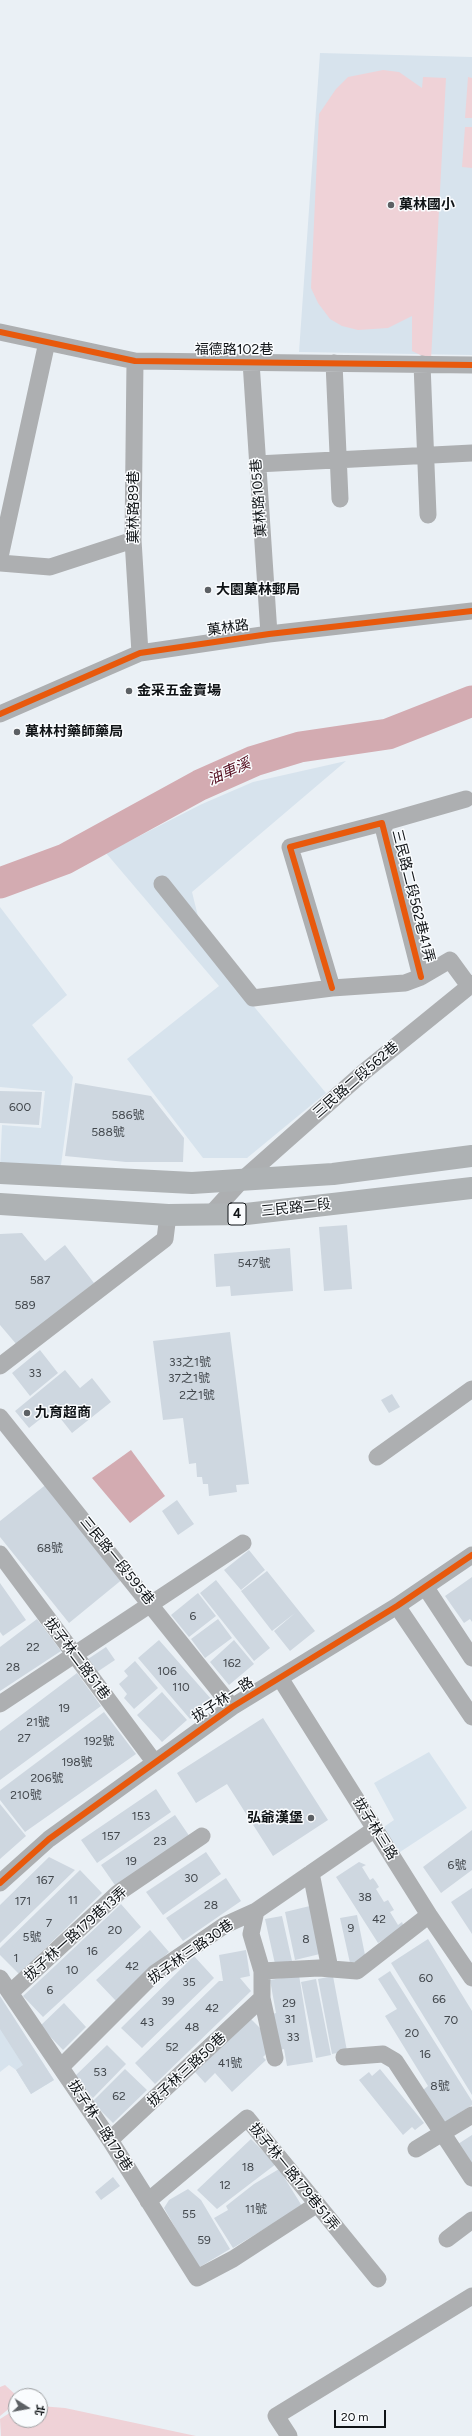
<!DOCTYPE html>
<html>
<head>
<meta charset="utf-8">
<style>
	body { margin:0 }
	#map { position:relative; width:472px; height:2436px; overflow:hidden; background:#eaf0f5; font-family:Figtree,"Noto Sans TC",sans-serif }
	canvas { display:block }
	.north { position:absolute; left:8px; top:2388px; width:40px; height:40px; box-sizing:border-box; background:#fafcfe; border:1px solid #9c9fa1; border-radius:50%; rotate:101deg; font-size:11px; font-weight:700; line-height:16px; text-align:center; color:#0f1316 }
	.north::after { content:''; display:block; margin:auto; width:14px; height:18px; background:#5c6064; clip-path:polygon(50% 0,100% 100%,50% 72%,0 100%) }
	.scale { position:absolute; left:334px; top:2410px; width:52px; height:18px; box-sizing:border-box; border:2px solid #0f1316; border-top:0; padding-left:5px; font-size:12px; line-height:14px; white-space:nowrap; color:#0f1316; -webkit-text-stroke:3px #fafcfe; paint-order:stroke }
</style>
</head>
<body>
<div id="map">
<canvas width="472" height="2436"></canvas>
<div class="north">北</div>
<div class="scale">20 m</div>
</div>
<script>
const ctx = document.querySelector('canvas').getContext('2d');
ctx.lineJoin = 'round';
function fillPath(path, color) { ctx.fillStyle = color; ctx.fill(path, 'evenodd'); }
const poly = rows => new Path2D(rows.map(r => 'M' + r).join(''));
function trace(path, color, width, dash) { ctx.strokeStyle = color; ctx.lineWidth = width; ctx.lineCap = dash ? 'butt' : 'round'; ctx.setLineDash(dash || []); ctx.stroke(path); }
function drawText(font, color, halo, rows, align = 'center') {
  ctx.font = font + ' Figtree,"Noto Sans TC",sans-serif'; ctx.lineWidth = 3; ctx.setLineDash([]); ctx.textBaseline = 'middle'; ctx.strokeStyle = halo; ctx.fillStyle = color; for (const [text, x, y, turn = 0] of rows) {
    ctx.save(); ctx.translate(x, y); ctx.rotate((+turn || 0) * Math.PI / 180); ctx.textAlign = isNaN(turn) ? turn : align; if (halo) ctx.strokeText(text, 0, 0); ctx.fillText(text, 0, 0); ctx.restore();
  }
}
fillPath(poly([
	[320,53,472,57,472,355,299,352],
	[346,761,192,892,206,949,326,1093,247,1158,203,1158,127,1059,219,986,106,853,202,804,253,782],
	[0,907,67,995,32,1025,73,1077,61,1165,42,1168,0,1168,2,1125,41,1128,45,1091,0,1087],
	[429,1752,467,1808,400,1852,387,1846,378,1831,394,1820,374,1783],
	[0,1997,54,2080,31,2094,16,2070,9,2065,0,2072]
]), '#d7e3ed');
fillPath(poly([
	[383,70,399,72,422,88,423,77,446,78,431,360,412,351,412,316,388,328,358,330,342,326,330,319,318,303,311,288,319,114,336,89,348,77],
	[468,77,472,78,472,118,465,118],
	[465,127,472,127,472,168,462,167],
	[5,2385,17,2396,16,2403,0,2416,0,2387],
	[40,2406,65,2408,196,2436,1,2436,0,2419,16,2409,16,2420,40,2420]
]), '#efd2d7');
fillPath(poly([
	[131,1450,165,1496,130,1523,92,1478]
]), '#d3abb1');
trace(poly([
	[0,883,65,859,200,785,254,761,300,747,388,734,472,701]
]), '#d3abb1', 31);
fillPath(poly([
	[75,1083,151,1096,184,1138,183,1162,126,1162,65,1156],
	[0,1091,42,1092,39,1125,0,1123],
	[347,1225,352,1289,324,1291,319,1227],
	[22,1233,45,1261,65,1245,94,1283,17,1345,0,1325,0,1234],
	[290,1248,293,1291,231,1296,230,1286,216,1287,214,1254],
	[230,1332,249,1484,236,1485,237,1492,209,1496,208,1484,203,1484,202,1477,197,1477,196,1463,189,1464,183,1418,163,1420,153,1341],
	[40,1350,58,1373,30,1396,12,1373],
	[65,1370,80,1388,92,1378,111,1402,72,1433,53,1409,29,1428,15,1411],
	[392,1394,400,1407,389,1413,381,1400],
	[48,1483,124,1578,69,1623,0,1537,0,1521],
	[177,1500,194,1524,178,1535,162,1511],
	[249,1550,265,1570,241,1590,224,1570],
	[267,1571,315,1631,290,1651,274,1631,295,1613,272,1631,241,1591],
	[472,1577,472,1622,470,1619,464,1623,445,1596],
	[216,1580,270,1648,254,1661,200,1593],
	[0,1583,26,1620,3,1636,0,1632],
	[198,1593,216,1616,189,1637,171,1615],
	[37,1619,61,1651,0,1691,0,1647],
	[218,1619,232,1638,205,1658,191,1639],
	[159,1640,212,1700,190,1719,138,1658],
	[234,1640,254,1664,229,1685,210,1662],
	[106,1647,115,1660,97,1672,88,1659],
	[135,1661,158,1688,134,1709,124,1698,127,1694,119,1684,128,1676,124,1671],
	[77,1673,101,1706,0,1780,0,1731],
	[162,1692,187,1720,162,1742,137,1715],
	[104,1712,136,1754,25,1832,0,1800,0,1790],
	[263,1718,328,1820,273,1856,227,1784,196,1803,177,1773],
	[156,1789,171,1812,97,1863,81,1840],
	[0,1804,26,1836,0,1859],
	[175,1815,190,1837,117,1888,101,1865],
	[472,1830,472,1870,441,1893,423,1867],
	[206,1852,221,1874,163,1915,146,1892],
	[49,1857,75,1870,0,1943,0,1905],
	[359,1862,366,1865,362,1867,370,1880,373,1878,376,1882,379,1887,376,1889,384,1902,388,1900,394,1910,390,1912,398,1925,402,1922,404,1927,378,1943,336,1877],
	[80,1870,102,1893,19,1974,0,1955,0,1948],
	[226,1878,241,1901,183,1941,166,1918],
	[472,1888,472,1934,451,1902],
	[121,1904,141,1927,43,2017,23,1996],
	[314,1905,324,1953,295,1960,285,1912],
	[357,1915,366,1960,350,1963,340,1918],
	[282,1916,292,1961,275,1964,265,1919],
	[150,1930,169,1952,116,2001,96,1980],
	[428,1939,472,2011,472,2095,391,1963],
	[246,1950,250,1976,240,1978,251,1991,155,2084,135,2063,219,1981,223,1981,219,1955],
	[194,1956,214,1978,142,2048,121,2028],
	[390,1971,472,2101,472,2105,444,2123,423,2090,428,2086,385,2016,397,2009,378,1979],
	[299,1975,313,2062,287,2066,284,2049,279,2050,272,2014,276,2013,270,1980],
	[333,1976,347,2051,332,2054,318,1979],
	[316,1979,331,2055,316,2058,301,1982],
	[0,1996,54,2080,31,2094,16,2070,23,2065,0,2029],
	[64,2003,86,2027,63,2050,40,2026],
	[251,2019,263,2031,269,2051,263,2057,266,2060,232,2092,215,2073,205,2083,195,2072],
	[107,2045,126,2064,93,2098,73,2078],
	[125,2069,147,2090,113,2123,92,2102],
	[380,2069,424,2123,415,2130,412,2127,403,2135,359,2080,369,2072,372,2076],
	[472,2135,472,2167,458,2144],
	[251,2139,276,2164,217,2209,197,2190],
	[279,2169,302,2206,233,2248,214,2218,228,2210,226,2206,254,2184],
	[113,2177,120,2186,101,2200,95,2192],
	[188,2189,201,2200,230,2249,198,2268,164,2208,169,2200]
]), '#ced7e0');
trace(poly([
	[0,332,135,361,472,365],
	[135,361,133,540,140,653],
	[251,362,269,634],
	[334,363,340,499],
	[422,364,428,515],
	[257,464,472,453],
	[0,557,47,342],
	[0,563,50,567,133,540],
	[0,714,140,653,269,634,472,611],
	[382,823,466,799],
	[162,884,253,998,332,988,405,983,421,977,450,960,469,986],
	[332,988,290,847,382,823,421,977],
	[211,1214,242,1180,365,1071,472,984],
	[0,1366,165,1239,168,1215],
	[0,1417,232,1707],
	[377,1457,472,1389],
	[0,1554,155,1763],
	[426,1588,472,1658],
	[397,1606,472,1717],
	[280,1678,429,1915,472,1978],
	[0,1704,243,1543],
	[311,1873,330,1969],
	[0,1883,49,1839,232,1707,397,1606,472,1555],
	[256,1911,251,1934,262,1971,262,1998,275,2058],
	[262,1971,319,1968,357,1971,429,1915],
	[0,1978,110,2140,197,2278,233,2259,316,2205],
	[10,1993,118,1893,202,1836],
	[344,2057,383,2054,395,2061,472,2178],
	[61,2067,155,1973,225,1925,256,1911,375,1829],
	[110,2140,262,1998],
	[416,2149,472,2115],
	[148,2201,247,2118,378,2279],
	[447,2239,472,2220],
	[289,2436,276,2416,472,2296]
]), '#adafb1', 17);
trace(poly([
	[0,1173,192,1183,333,1174,472,1156],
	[0,1204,168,1215,246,1214,472,1188]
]), '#aeb2b4', 22);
trace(poly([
	[0,332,135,361,472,365],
	[0,714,140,653,269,634,472,611],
	[332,988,290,847,382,823,421,977],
	[0,1883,49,1839,232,1707,397,1606,472,1555]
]), '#e8590c', 6);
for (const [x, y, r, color] of [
	[391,205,4,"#5c6064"],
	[208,590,4,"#5c6064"],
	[129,691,4,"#5c6064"],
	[17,732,4,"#5c6064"],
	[27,1413,4,"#5c6064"],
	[311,1818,4,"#5c6064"]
]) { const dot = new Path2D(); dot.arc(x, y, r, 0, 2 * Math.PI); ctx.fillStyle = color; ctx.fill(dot); trace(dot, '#fafcfe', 1.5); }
drawText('12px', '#42474c', null, [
	["600",20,1107],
	["586號",128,1115],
	["588號",108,1132],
	["547號",254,1263],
	["587",40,1280],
	["589",25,1305],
	["33之1號",190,1362],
	["33",35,1373],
	["37之1號",189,1378],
	["2之1號",197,1395],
	["68號",50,1548],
	["6",193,1616],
	["22",33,1647],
	["162",232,1663],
	["28",13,1667],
	["106",167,1671],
	["110",181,1687],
	["19",64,1708],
	["21號",38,1722],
	["27",24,1738],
	["192號",99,1741],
	["198號",77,1762],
	["206號",47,1778],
	["210號",26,1795],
	["153",141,1816],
	["157",111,1836],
	["23",160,1841],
	["19",131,1861],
	["6號",457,1865],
	["30",191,1878],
	["167",45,1880],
	["38",365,1897],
	["11",73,1900],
	["171",23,1901],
	["28",211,1905],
	["42",379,1919],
	["7",49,1923],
	["9",351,1928],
	["20",115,1930],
	["5號",32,1937],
	["8",306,1939],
	["16",92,1951],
	["1",16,1958],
	["42",132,1966],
	["10",72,1970],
	["60",426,1978],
	["35",189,1982],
	["6",50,1990],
	["66",439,1999],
	["39",168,2001],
	["29",289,2003],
	["42",212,2008],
	["31",290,2019],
	["70",451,2020],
	["43",147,2022],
	["48",192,2027],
	["20",412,2033],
	["33",293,2037],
	["52",172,2047],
	["16",425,2054],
	["41號",230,2063],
	["53",100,2072],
	["8號",440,2086],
	["62",119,2096],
	["18",248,2167],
	["12",225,2185],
	["11號",256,2209],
	["55",189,2214],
	["59",204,2240]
]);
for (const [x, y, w] of [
	[237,1214,18]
]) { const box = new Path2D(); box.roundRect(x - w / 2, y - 11, w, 22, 3); ctx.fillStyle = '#fafcfe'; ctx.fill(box); trace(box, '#0f1316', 1); }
drawText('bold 13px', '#0f1316', null, [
	["4",237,1214]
]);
drawText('bold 14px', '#0f1316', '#fafcfe', [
	["菓林國小",399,205],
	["大園菓林郵局",216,590],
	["金采五金賣場",137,691],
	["菓林村藥師藥局",25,732],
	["九育超商",35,1413],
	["弘爺漢堡",303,1818,"right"]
], 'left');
drawText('14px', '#0f1316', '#fafcfe', [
	["福德路102巷",234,350],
	["菓林路105巷",259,498,-94],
	["菓林路89巷",134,507,-90],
	["菓林路",228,628,-8],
	["三民路二段562巷41弄",413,896,76],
	["三民路二段562巷",356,1080,-41],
	["三民路二段",296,1208,-6],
	["三民路一段595巷",117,1561,51],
	["拔子林二路51巷",77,1659,53],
	["拔子林一路",223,1700,-33],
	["拔子林三路",375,1829,58],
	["拔子林一路179巷13弄",76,1934,-42],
	["拔子林三路30巷",191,1952,-35],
	["拔子林三路50巷",187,2070,-43],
	["拔子林一路179巷",100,2126,57],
	["拔子林一路179巷51弄",294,2177,51]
]);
drawText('italic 15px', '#540c1e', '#fafcfe', [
	["油車溪",229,772,-24]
]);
</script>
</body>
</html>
